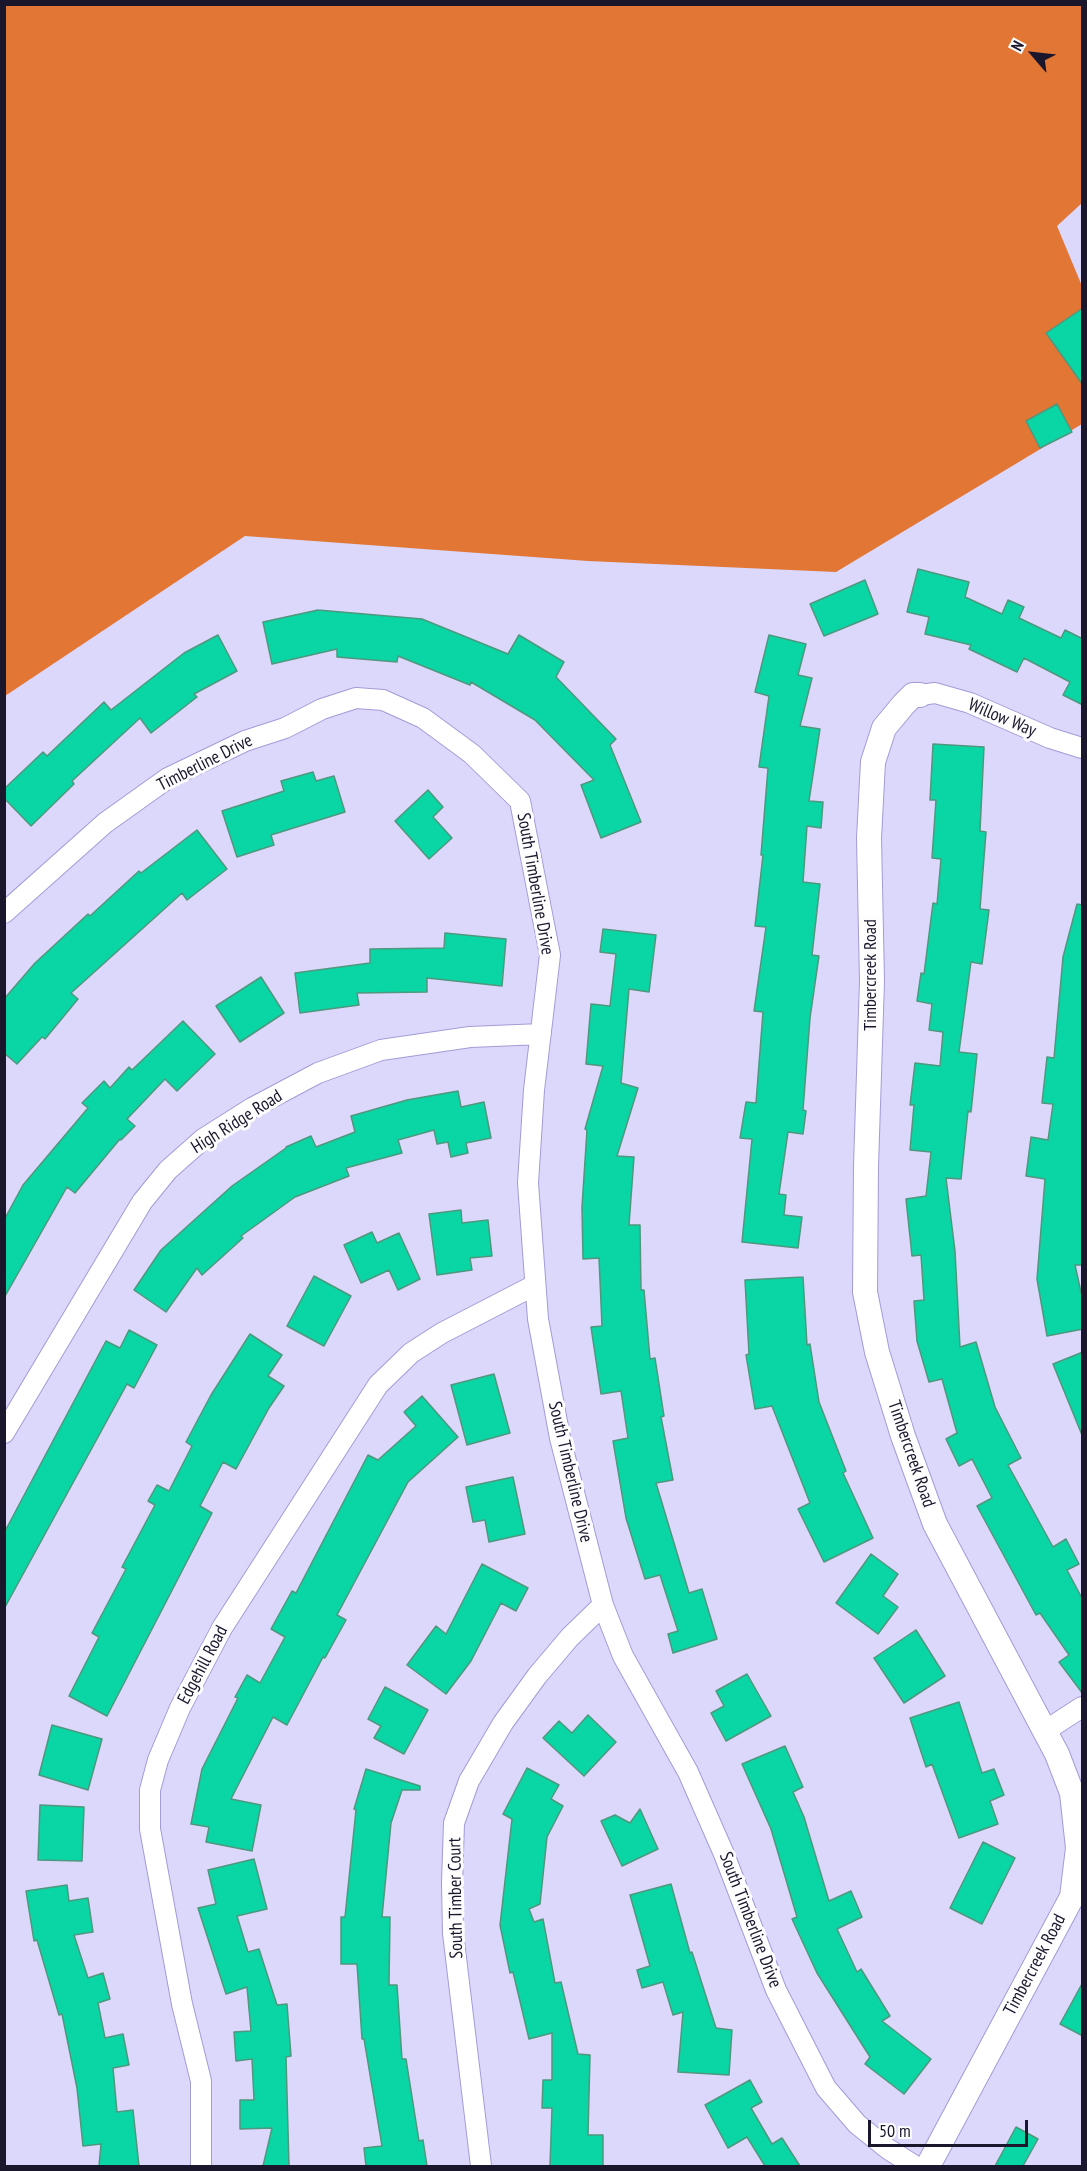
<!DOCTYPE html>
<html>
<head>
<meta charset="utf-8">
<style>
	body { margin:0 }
	#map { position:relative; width:1087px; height:2171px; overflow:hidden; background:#dbd8fc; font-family:"PT Sans Narrow",sans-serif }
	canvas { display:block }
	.frame { position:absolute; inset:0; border:6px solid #1a172d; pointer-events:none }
	.north { position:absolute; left:1003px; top:24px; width:60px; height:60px; -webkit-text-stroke:4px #fdfdfd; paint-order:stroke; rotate:298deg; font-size:16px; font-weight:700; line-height:24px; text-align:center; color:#1a172d }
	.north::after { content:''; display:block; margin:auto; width:21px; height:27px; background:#1a172d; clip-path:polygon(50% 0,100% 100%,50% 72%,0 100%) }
	.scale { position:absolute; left:868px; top:2120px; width:160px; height:27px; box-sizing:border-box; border:3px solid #1a172d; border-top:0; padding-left:8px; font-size:18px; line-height:21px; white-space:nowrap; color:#1a172d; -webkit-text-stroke:4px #fdfdfd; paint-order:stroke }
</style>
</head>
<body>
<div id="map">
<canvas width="1087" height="2171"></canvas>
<div class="frame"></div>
<div class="north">N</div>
<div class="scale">50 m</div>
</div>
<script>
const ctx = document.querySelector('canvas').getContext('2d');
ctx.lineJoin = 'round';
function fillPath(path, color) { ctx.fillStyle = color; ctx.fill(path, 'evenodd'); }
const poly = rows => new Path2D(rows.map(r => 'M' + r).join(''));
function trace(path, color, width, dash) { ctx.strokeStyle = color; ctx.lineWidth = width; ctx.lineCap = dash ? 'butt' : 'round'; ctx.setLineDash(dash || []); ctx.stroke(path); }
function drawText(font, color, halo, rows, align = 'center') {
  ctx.font = font + ' "PT Sans Narrow",sans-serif'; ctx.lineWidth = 6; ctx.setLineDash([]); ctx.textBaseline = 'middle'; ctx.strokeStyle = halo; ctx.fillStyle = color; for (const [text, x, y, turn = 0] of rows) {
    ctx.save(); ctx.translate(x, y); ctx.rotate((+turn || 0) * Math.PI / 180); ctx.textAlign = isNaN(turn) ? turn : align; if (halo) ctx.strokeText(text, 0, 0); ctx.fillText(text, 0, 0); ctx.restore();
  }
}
fillPath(poly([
	[5,5,1082,5,1082,203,1057,226,1082,286,1082,424,836,572,588,561,245,536,5,696]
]), '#e27634');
const building = poly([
	[1083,308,1083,385,1046,333,1083,308],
	[1057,404,1072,432,1040,448,1026,421,1057,404],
	[918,569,969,582,965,597,1002,614,1008,600,1024,607,1019,618,1061,638,1065,630,1083,639,1083,705,1063,695,1070,682,1024,658,1017,672,969,649,971,645,925,634,929,617,907,612,918,569],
	[865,580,878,614,824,636,810,604,865,580],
	[318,610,422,619,508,654,519,635,564,662,556,677,616,739,610,745,641,822,601,838,581,785,594,780,535,720,471,682,470,685,398,656,397,662,337,657,337,649,272,664,263,622,318,610],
	[218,635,237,671,194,694,197,697,151,733,140,718,72,781,74,784,31,826,4,798,4,789,43,752,47,756,104,702,111,710,184,653,218,635],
	[769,635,806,644,798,675,812,678,800,726,820,729,809,801,823,802,821,828,807,826,803,882,820,884,812,955,819,956,810,1018,803,1110,806,1111,803,1134,788,1132,779,1194,786,1195,784,1215,802,1217,798,1248,742,1242,752,1139,740,1138,746,1102,756,1103,763,1012,754,1011,766,927,755,926,763,855,761,855,768,768,759,767,769,696,755,692,769,635],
	[933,744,984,747,980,831,986,832,980,909,989,910,982,964,971,962,959,1052,977,1054,971,1112,968,1111,961,1179,946,1178,955,1251,960,1347,976,1342,995,1407,1021,1458,1008,1465,1053,1547,1066,1539,1079,1564,1067,1570,1083,1600,1083,1694,1059,1662,1069,1655,1040,1613,1036,1615,977,1506,992,1498,972,1459,959,1466,946,1439,957,1433,942,1379,929,1382,917,1341,914,1301,924,1300,921,1255,912,1256,906,1199,926,1196,931,1152,910,1150,914,1105,910,1105,915,1063,940,1066,943,1032,929,1030,932,1004,917,1001,921,973,924,974,933,903,937,904,941,859,932,858,936,800,930,800,933,744],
	[313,772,316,781,334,776,345,812,271,835,274,845,237,857,222,811,284,791,281,781,313,772],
	[428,790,443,807,433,817,452,838,429,859,395,821,428,790],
	[197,830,227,869,187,900,182,893,71,993,78,999,45,1039,42,1037,17,1064,4,1053,4,999,35,963,88,914,90,916,139,871,141,873,197,830],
	[1077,904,1083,905,1083,1265,1075,1265,1083,1301,1083,1329,1047,1336,1037,1279,1045,1179,1026,1176,1031,1137,1048,1140,1053,1104,1042,1103,1047,1057,1054,1058,1063,957,1077,904],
	[603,929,656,935,649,992,629,989,621,1083,638,1088,617,1156,634,1157,629,1225,640,1225,641,1290,644,1290,650,1359,655,1358,664,1416,661,1417,673,1480,656,1483,689,1593,702,1589,717,1639,673,1653,668,1634,678,1631,660,1575,645,1579,626,1518,613,1441,628,1438,621,1391,601,1394,591,1327,602,1326,599,1258,583,1259,582,1207,587,1130,585,1129,603,1066,586,1064,591,1004,610,1006,616,954,600,952,603,929],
	[445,933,506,939,502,986,427,978,427,992,357,993,359,1005,300,1013,295,973,370,963,370,949,444,948,445,933],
	[261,977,284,1013,240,1042,216,1006,261,977],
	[183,1021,215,1054,177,1091,165,1079,127,1119,135,1126,121,1140,120,1139,75,1193,67,1187,4,1298,4,1220,23,1185,88,1108,82,1103,104,1081,110,1088,129,1067,132,1070,183,1021],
	[458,1091,461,1107,484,1102,491,1138,466,1143,468,1153,451,1157,448,1142,437,1144,434,1130,398,1140,402,1153,346,1168,349,1176,295,1197,241,1236,243,1238,202,1275,197,1268,166,1312,134,1290,161,1250,232,1186,286,1148,286,1147,311,1136,316,1147,355,1132,351,1116,407,1100,458,1091],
	[461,1210,462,1223,488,1220,492,1256,470,1258,472,1270,437,1275,429,1214,461,1210],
	[372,1232,377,1243,399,1233,420,1279,398,1290,389,1270,361,1283,344,1245,372,1232],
	[314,1276,351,1296,324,1346,287,1326,314,1276],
	[803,1277,807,1345,810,1344,819,1402,846,1471,843,1473,873,1538,824,1562,798,1509,810,1503,772,1406,755,1409,746,1355,749,1354,745,1280,803,1277],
	[129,1330,157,1345,134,1388,127,1384,4,1609,4,1533,106,1341,120,1348,129,1330],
	[250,1334,282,1355,268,1376,284,1386,269,1408,236,1469,223,1462,200,1506,212,1513,107,1716,69,1696,99,1637,92,1633,126,1569,122,1567,155,1505,148,1501,157,1485,169,1491,192,1446,186,1442,211,1395,250,1334],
	[1083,1352,1083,1435,1082,1435,1053,1364,1083,1352],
	[494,1374,510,1433,467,1445,451,1385,494,1374],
	[422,1396,458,1437,408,1482,337,1615,346,1620,325,1658,323,1657,287,1725,273,1717,231,1799,261,1805,252,1851,206,1842,209,1827,191,1824,202,1769,238,1698,235,1697,247,1675,260,1683,285,1637,271,1629,292,1591,296,1593,368,1455,378,1460,416,1426,404,1412,422,1396],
	[513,1477,525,1534,489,1542,485,1520,473,1522,466,1487,513,1477],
	[871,1554,898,1574,883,1596,898,1607,878,1634,836,1603,871,1554],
	[482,1564,528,1588,516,1611,501,1603,471,1661,446,1694,407,1665,436,1626,446,1634,482,1564],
	[916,1630,945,1676,904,1703,874,1658,916,1630],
	[747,1674,771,1716,726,1741,711,1713,724,1706,716,1691,747,1674],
	[385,1687,428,1710,404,1754,374,1738,381,1726,368,1719,385,1687],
	[959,1702,982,1773,994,1769,1004,1795,990,1801,998,1824,959,1838,932,1764,926,1767,910,1718,959,1702],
	[588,1715,616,1742,584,1776,543,1738,559,1721,572,1733,588,1715],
	[52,1725,102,1739,88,1790,39,1775,52,1725],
	[785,1746,803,1787,793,1792,804,1817,829,1901,851,1891,862,1917,837,1929,857,1972,861,1969,890,2016,882,2021,931,2059,904,2094,865,2064,870,2057,817,1973,792,1919,797,1917,771,1829,742,1764,785,1746],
	[527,1768,559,1785,551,1799,563,1806,547,1837,540,1904,529,1909,534,1922,543,1919,555,1983,561,1982,578,2054,590,2055,588,2135,603,2135,603,2166,550,2166,552,2108,542,2108,543,2080,552,2080,552,2033,529,2039,513,1972,510,1973,500,1925,512,1819,503,1814,527,1768],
	[366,1769,420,1786,420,1790,402,1790,391,1823,382,1917,390,1917,389,1985,397,1985,402,2059,406,2059,419,2141,423,2140,427,2166,366,2166,364,2148,382,2146,364,2039,362,2039,357,1964,341,1964,341,1917,345,1917,356,1810,354,1809,366,1769],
	[40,1805,84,1807,82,1861,38,1860,40,1805],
	[640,1809,658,1849,622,1866,601,1821,615,1815,630,1823,640,1809],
	[983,1842,1015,1858,982,1924,950,1908,983,1842],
	[254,1859,267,1909,237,1916,248,1952,259,1949,277,2005,287,2004,291,2056,286,2057,289,2166,263,2166,272,2128,240,2129,240,2100,254,2100,252,2059,236,2061,234,2032,251,2031,247,1987,226,1994,198,1908,216,1904,208,1870,254,1859],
	[671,1884,690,1953,692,1952,716,2028,732,2030,729,2075,678,2072,683,2012,673,2015,663,1982,642,1988,637,1970,650,1966,630,1895,671,1884],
	[67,1885,69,1901,88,1898,93,1932,74,1935,88,1978,103,1973,110,1999,98,2003,105,2038,123,2034,129,2065,113,2068,117,2112,133,2110,139,2166,99,2166,101,2144,83,2146,77,2088,62,2014,59,2015,37,1940,34,1941,26,1891,67,1885],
	[1083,1982,1083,2036,1060,2024,1083,1982],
	[750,2080,762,2102,751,2108,772,2144,782,2138,800,2166,765,2166,747,2137,728,2148,705,2105,750,2080],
	[1016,2127,1038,2139,1023,2166,995,2166,1016,2127]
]);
fillPath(building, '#0ad5a5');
trace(building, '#4f977e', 1.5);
const minor = poly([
	[920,695,935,693,970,703,1050,738,1082,748],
	[4,913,105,823,168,778,245,741,285,728,322,709,356,698,383,700,423,718,472,754,520,801,550,955,534,1090,528,1183,538,1319,560,1438,603,1605,623,1656,688,1772,724,1854,776,1990,826,2088,857,2124,888,2149,915,2166],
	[4,1433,142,1202,168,1170,203,1139,252,1108,318,1073,381,1050,470,1037,541,1034],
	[1045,1731,1082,1707],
	[201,2166,201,2081,182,2004,150,1829,150,1790,158,1760,180,1708,222,1628,378,1385,411,1353,442,1333,535,1285],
	[481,2166,453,1933,452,1883,454,1823,469,1781,503,1723,537,1676,570,1637,603,1605]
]);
const tertiary = poly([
	[920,695,913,695,904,704,884,728,873,762,869,838,872,981,866,1166,865,1292,877,1352,903,1436,935,1524,1057,1754,1072,1793,1078,1848,1072,1897,928,2166]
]);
trace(minor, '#a29cd6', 22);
trace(tertiary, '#a29cd6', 26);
trace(minor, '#fff', 20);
trace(tertiary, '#fff', 24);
drawText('18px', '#1a172d', '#fdfdfd', [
	["Willow Way",1002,718,23],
	["Timberline Drive",205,763,-27],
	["South Timberline Drive",535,884,80],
	["Timbercreek Road",871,975,-90],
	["High Ridge Road",237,1122,-32],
	["Timbercreek Road",911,1454,71],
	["South Timberline Drive",570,1472,77],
	["Edgehill Road",203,1665,-62],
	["South Timber Court",456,1898,-91],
	["South Timberline Drive",750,1920,69],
	["Timbercreek Road",1035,1965,-62]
]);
</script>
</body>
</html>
